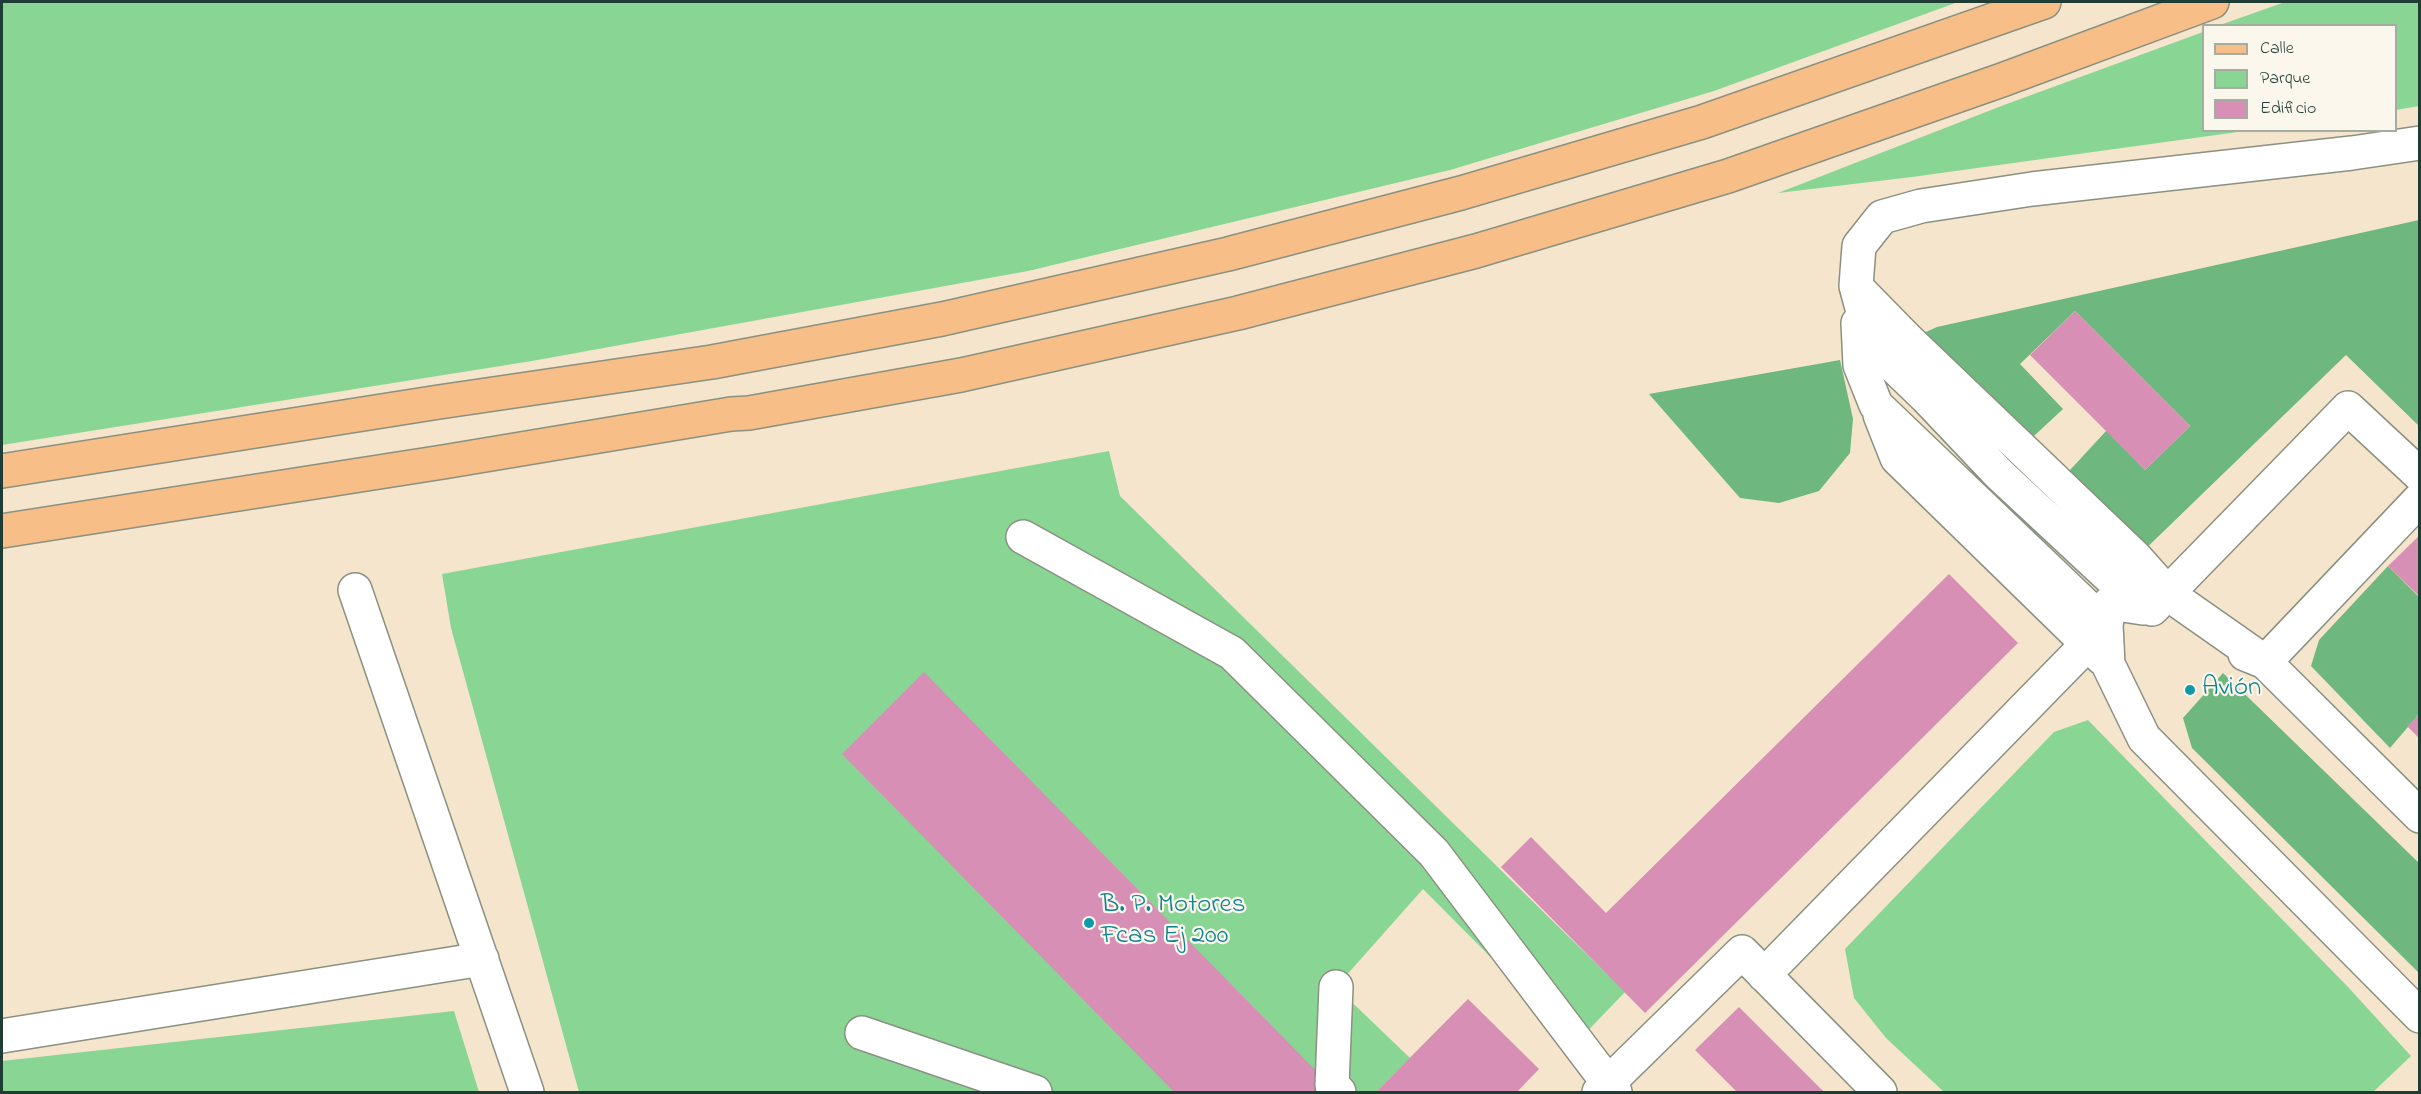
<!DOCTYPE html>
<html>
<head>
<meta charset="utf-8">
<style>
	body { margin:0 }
	#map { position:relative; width:2421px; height:1094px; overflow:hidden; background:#f4e5cc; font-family:"Indie Flower",sans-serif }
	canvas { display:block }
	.frame { position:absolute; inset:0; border:3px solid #1f3d34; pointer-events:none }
	.legend { position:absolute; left:2202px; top:24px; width:195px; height:108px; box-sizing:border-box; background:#fbf7ec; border:2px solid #a3ada2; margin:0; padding:8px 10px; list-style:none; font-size:18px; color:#1f3d34 }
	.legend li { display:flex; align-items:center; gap:12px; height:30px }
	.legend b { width:30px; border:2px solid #a3ada2 }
</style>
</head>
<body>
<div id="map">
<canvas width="2421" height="1094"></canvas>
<div class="frame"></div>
<ul class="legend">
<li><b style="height:8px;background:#f7be88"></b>Calle</li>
<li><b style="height:16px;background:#89d694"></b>Parque</li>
<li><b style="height:16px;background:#d78fb6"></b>Edificio</li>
</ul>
</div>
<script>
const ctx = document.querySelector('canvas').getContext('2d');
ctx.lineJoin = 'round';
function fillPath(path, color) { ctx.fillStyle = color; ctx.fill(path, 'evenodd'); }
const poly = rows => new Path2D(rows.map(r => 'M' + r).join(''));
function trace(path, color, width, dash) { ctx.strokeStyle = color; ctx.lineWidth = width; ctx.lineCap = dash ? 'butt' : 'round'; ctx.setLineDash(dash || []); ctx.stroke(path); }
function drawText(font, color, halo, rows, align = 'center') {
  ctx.font = font + ' "Indie Flower",sans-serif'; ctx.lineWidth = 4.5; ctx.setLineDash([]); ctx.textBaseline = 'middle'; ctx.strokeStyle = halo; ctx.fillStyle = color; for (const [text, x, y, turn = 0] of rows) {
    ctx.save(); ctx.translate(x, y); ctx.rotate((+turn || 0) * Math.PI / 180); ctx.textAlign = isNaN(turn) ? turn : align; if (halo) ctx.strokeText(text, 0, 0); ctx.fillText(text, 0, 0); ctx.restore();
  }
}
fillPath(poly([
	[2,2,1958,2,1714,91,1450,170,1028,271,532,361,2,445],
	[2285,2,2419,2,2419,106,2396,110,2396,26,2220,25],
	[2203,32,2204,130,2245,131,1912,177,1778,193,2004,105],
	[1109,451,1120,496,1625,992,1576,1043,1423,889,1336,987,1410,1058,1376,1092,579,1092,451,628,442,574],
	[2088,720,2348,987,2411,1056,2373,1092,1944,1092,1886,1038,1854,998,1845,949,2054,732],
	[454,1011,479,1092,2,1092,2,1061]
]), '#89d694');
fillPath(poly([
	[2419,220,2419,426,2346,355,2136,558,2058,483,2107,430,2145,470,2190,426,2075,311,2020,364,2063,409,2021,448,1908,340,1937,327],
	[1840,360,1853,419,1850,453,1819,491,1779,503,1740,498,1649,394],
	[2388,566,2419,597,2419,714,2390,748,2311,666,2319,640],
	[2223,673,2419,863,2419,973,2192,748,2183,718]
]), '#6eb77e');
fillPath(poly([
	[2075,311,2190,426,2145,470,2030,355],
	[2420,535,2420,597,2388,566],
	[1949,574,2018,643,1645,1013,1501,867,1531,837,1606,913],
	[924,672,1337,1092,1174,1092,842,754],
	[2420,714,2420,739,2407,726],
	[1468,999,1539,1069,1517,1092,1376,1092],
	[1739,1007,1824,1092,1737,1092,1695,1050]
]), '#d78fb6');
const minor = poly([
	[2420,143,2352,153,2032,189,1921,206,1882,217,1859,246,1856,286,1872,345,1926,397,1999,474,2143,608,2110,603,2106,625,2108,664,2144,738,2420,1016],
	[1859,290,1908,340,2136,558,2168,594,2265,662,2420,499],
	[1880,415,1897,458,2102,658],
	[1023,537,1232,653,1434,853,1615,1092],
	[355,590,527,1092],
	[2152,609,2348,408,2420,475],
	[2245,654,2265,662,2420,816],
	[1764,975,2106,625,1876,405,1860,365,1858,323],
	[1336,987,1332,1085,1339,1092],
	[862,1033,1035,1092],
	[2,1036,482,959],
	[1599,1092,1742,952,1880,1092]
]);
const major = poly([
	[2,471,439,402,712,362,942,319,1228,254,1461,193,1702,122,2044,2],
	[2,531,443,462,731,414,749,413,961,375,1238,313,1476,251,1728,176,2002,80,2212,2]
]);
trace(minor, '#8a9180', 36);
trace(major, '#8a9180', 36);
trace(minor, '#fff', 33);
trace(major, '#f7be88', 33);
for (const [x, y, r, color] of [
	[2190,690,6,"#0f9aa8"],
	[1089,923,6,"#0f9aa8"]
]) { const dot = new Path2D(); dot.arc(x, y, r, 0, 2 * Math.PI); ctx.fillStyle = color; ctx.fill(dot); trace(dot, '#fbf7ec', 2); }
drawText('27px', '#0d838f', '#fbf7ec', [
	["Avión",2202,690],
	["B. P. Motores",1101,907],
	["Fcas Ej 200",1101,938]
], 'left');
</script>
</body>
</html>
